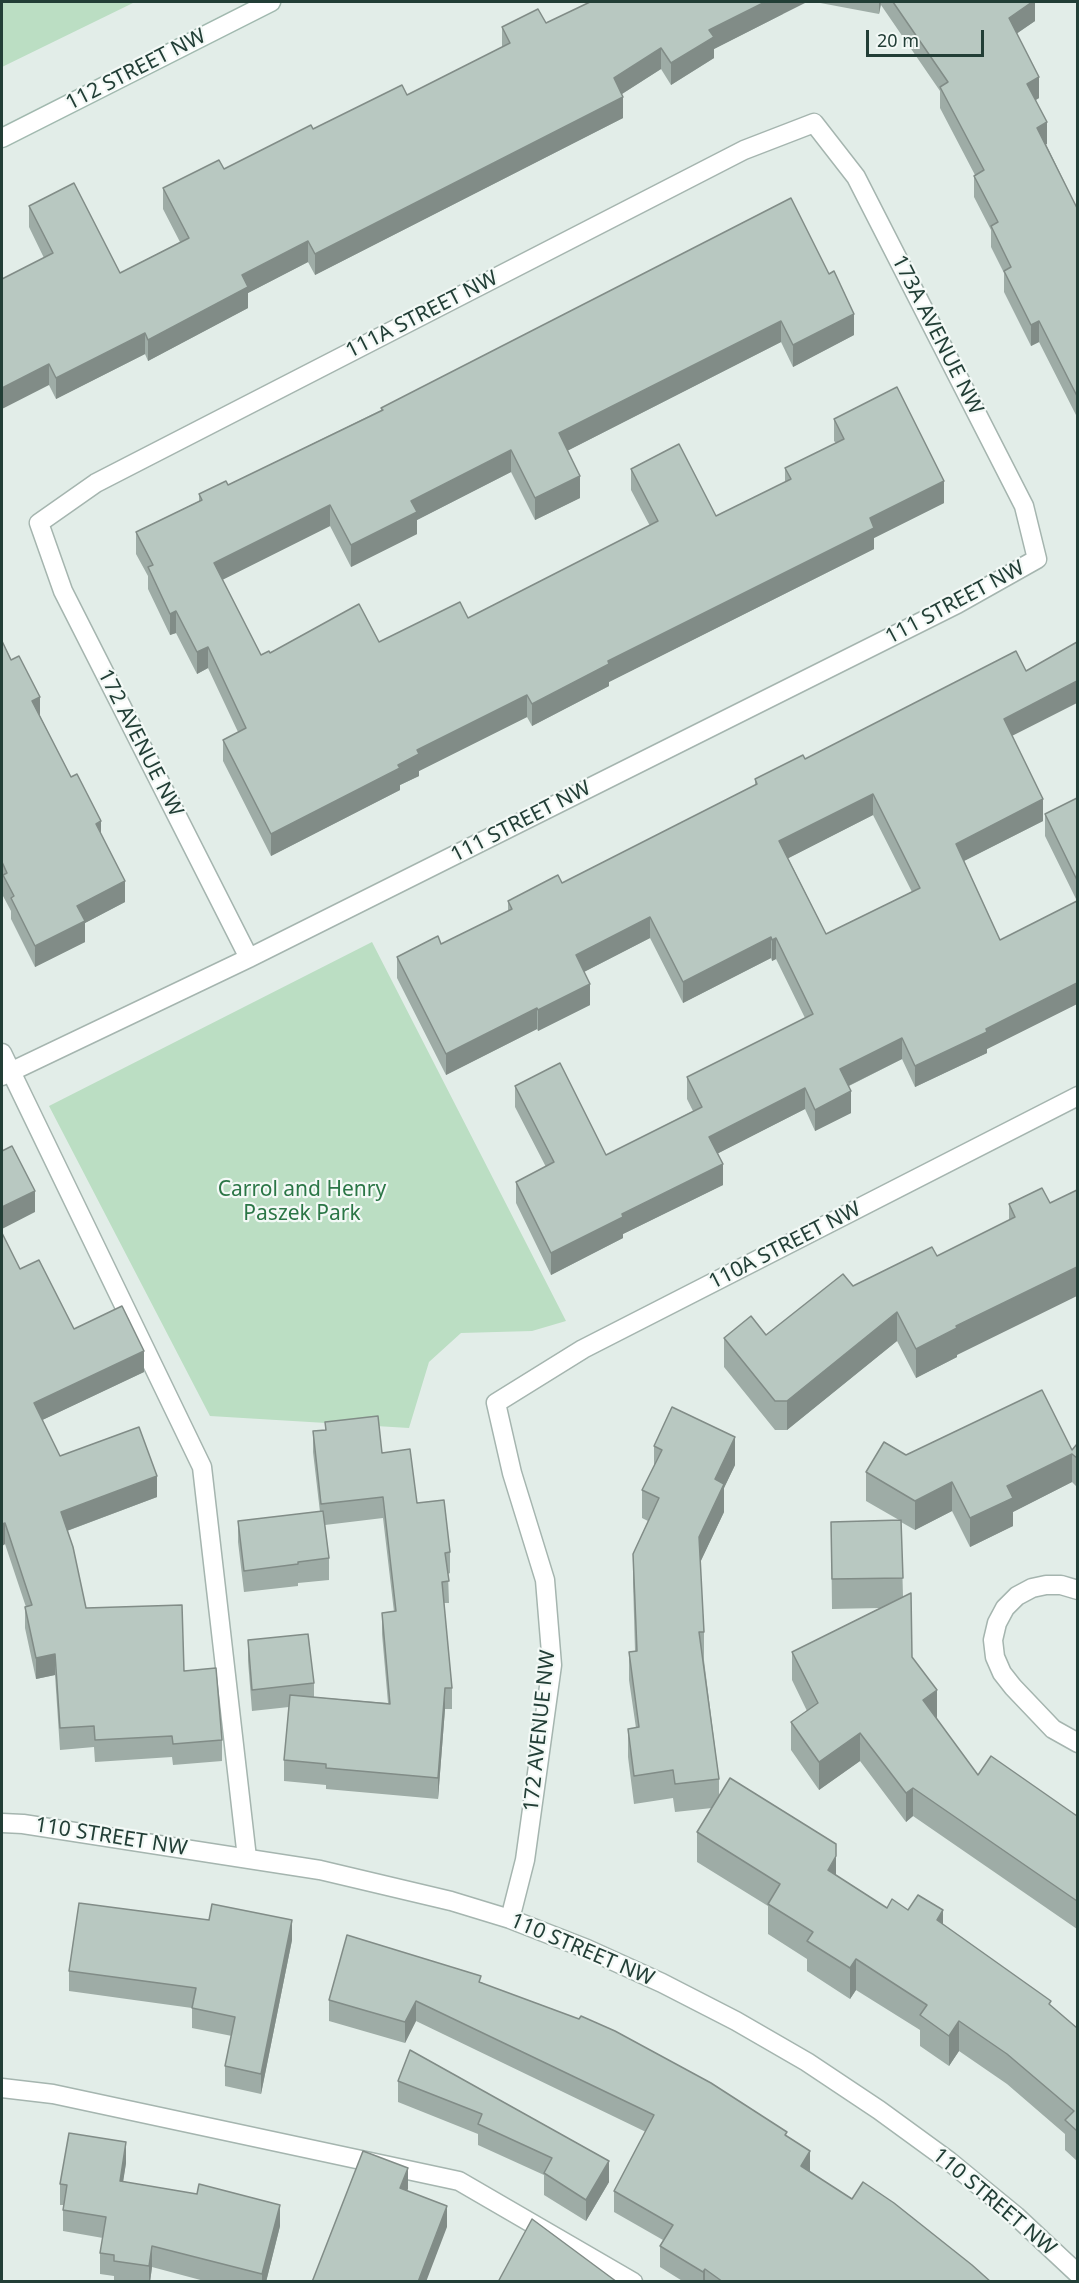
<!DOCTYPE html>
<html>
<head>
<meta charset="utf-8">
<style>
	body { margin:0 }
	#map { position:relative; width:1079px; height:2283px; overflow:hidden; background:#e2ede8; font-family:"Noto Sans",sans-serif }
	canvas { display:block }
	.frame { position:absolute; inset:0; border:3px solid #223e36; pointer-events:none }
	.scale { position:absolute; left:866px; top:30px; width:118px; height:27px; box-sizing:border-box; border:3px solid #223e36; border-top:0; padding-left:8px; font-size:18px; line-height:21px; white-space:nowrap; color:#223e36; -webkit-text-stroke:4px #f3f9f6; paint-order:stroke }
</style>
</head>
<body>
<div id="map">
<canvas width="1079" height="2283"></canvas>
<div class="frame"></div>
<div class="scale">20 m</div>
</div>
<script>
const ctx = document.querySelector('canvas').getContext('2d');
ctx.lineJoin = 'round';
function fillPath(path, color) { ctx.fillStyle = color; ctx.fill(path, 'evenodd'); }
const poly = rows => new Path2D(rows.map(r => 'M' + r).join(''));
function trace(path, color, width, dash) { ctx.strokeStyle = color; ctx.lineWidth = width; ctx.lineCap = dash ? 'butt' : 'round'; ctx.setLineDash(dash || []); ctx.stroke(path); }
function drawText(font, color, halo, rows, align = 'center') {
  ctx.font = font + ' "Noto Sans",sans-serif'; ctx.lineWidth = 4.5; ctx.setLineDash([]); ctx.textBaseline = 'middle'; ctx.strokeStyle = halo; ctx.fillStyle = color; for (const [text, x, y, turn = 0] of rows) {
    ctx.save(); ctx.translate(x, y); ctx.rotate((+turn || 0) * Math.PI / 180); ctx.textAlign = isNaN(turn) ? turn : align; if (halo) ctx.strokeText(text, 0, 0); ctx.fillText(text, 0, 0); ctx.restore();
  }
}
fillPath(poly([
	[2,2,135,2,2,67],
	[372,942,566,1321,532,1331,461,1333,429,1362,409,1428,210,1416,49,1106]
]), '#bbdec3');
const lane = poly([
	[2,1053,202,1467,247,1858],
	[1078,1590,1061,1585,1046,1585,1032,1588,1017,1596,1005,1608,997,1623,993,1640,995,1657,1002,1673,1013,1687,1053,1729,1078,1743],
	[2,2088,53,2094,459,2181,633,2282]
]);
const street = poly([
	[2,1076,249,958,957,604,1037,559,1024,506,856,177,814,123,744,150,96,483,39,523,63,591,249,958],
	[2,1823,23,1824,320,1870,451,1901,510,1919,587,1949,662,1983,736,2021,807,2062,879,2110,949,2161,1016,2216,1078,2274],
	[510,1919,525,1860,552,1665,545,1580,512,1473,496,1403,583,1349,1078,1096]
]);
const secondary = poly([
	[2,138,271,2]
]);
trace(lane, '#a5b5af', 21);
trace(street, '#a5b5af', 21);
trace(secondary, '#a1b9af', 21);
trace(lane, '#fff', 18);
trace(street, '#fff', 18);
trace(secondary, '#fff', 18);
fillPath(poly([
	[783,2,783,14,714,49,714,58,671,85,661,69,622,94,623,118,315,275,308,262,248,293,248,308,148,361,145,354,56,399,49,385,44,258,29,227,29,206,120,273,180,242,163,209,163,188,224,169,313,129,407,95,502,47,502,27],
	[815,2,1035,2,1035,21,1017,33,1039,98,1036,100,1047,144,1046,144,1077,208,1077,417,1039,342,1031,346,1004,292,1004,273,991,247,991,230,974,197,974,176,975,175,940,108,940,91,881,5,879,14],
	[791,198,854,335,793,367,781,342,567,451,580,498,535,520,511,472,417,520,417,534,351,567,330,526,222,580,261,655,379,642,468,618,650,526,631,490,631,469,716,516,785,482,785,468,836,443,834,441,834,419,944,503,874,538,874,549,609,682,609,686,532,726,527,717,419,771,419,776,400,785,400,790,271,856,223,761,223,740,238,732,208,668,197,674,176,633,170,635,148,589,148,576,136,554,136,532,199,501,199,494,228,485,381,410,381,408],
	[2,641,71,777,101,834,125,902,85,923,85,942,35,967,11,919,11,911,3,896,3,887,2,883],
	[1012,736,1043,821,964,861,1000,940,1077,901,1045,836,1045,814,1077,798,1077,1004,987,1049,987,1053,915,1087,902,1059,849,1086,851,1113,815,1131,805,1109,718,1153,723,1185,623,1234,623,1238,551,1275,516,1203,516,1182,546,1167,515,1107,515,1086,606,1155,693,1111,687,1099,687,1077,805,1018,776,959,772,961,771,958,683,1003,650,938,584,972,590,1005,538,1031,537,1029,446,1075,397,978,397,957,441,944,508,911,508,901,562,883,755,785,755,779,805,759],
	[873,815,912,892,826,934,788,858],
	[1042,1188,957,1355,957,1357,916,1378,897,1341,787,1430,775,1430,724,1367,724,1338,766,1335,853,1286,937,1256,1009,1220,1009,1204],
	[2,1233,20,1269,74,1329,144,1372,42,1420,60,1456,157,1497,67,1531,86,1608,184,1671,222,1740,222,1761,173,1765,172,1757,95,1762,94,1747,60,1750,55,1675,36,1679,25,1628,25,1607,26,1607,5,1544,2,1546],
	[325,1422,382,1453,450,1552,450,1573,448,1574,449,1603,444,1603,452,1688,452,1709,445,1709,438,1799,326,1789,326,1785,284,1781,284,1760,289,1707,252,1711,248,1661,248,1640,314,1683,314,1697,388,1703,382,1634,382,1613,394,1612,383,1518,325,1525,329,1558,329,1580,298,1583,298,1586,244,1592,238,1542,238,1521,320,1512,313,1452,313,1431,325,1430],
	[1077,1444,1077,1487,1072,1482,1013,1512,1013,1526,970,1547,952,1511,915,1530,901,1522,903,1597,912,1657,937,1718,936,1718,978,1775,1077,1816,1077,1929,913,1816,906,1822,860,1761,819,1790,791,1750,791,1722,807,1711,792,1680,792,1652,880,1608,832,1609,831,1522,899,1520,866,1501,866,1472,906,1455,1072,1450],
	[654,1446,735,1465,724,1488,724,1512,700,1562,704,1632,704,1660,719,1779,719,1795,836,1875,887,1908,908,1910,943,1924,1051,2006,1077,2028,1077,2161,1065,2150,1065,2134,1007,2084,959,2051,949,2066,920,2046,920,2030,856,1990,850,1999,807,1971,807,1959,768,1934,768,1906,697,1862,697,1832,712,1808,675,1812,673,1798,634,1804,628,1757,628,1729,636,1728,629,1680,629,1652,635,1651,633,1582,633,1554,648,1521,642,1518,642,1490,654,1468],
	[292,1940,261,2094,225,2086,225,2066,232,2036,192,2028,192,2008,69,1991,69,1971],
	[481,1982,787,2137,810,2172,852,2199,991,2282,684,2282,660,2267,660,2246,663,2240,614,2212,614,2191,646,2132,416,2021,405,2043,329,2021,329,2000],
	[410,2050,609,2182,586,2221,544,2195,544,2175,478,2145,478,2134,398,2102,398,2081],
	[126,2163,123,2181,280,2226,266,2282,208,2282,152,2267,150,2282,114,2282,114,2276,100,2274,100,2253,103,2238,63,2231,63,2205,60,2205,60,2184]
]), '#9eaca6');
fillPath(poly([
	[765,2,783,2,783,14,714,49,714,58,671,85,671,63,709,30],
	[783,2,807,2,783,14],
	[879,2,881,2,879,14],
	[1032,2,1035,2,1035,21,1009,39,1009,18],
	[661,48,661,69,614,99,614,78],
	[1039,77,1039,98,1027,105,1027,84],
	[623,97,623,118,315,275,315,254],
	[1047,122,1047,144,1037,149,1037,128],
	[308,241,308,262,248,293,248,308,148,361,148,340,242,275],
	[854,314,854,335,793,367,793,345],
	[781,321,781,342,559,455,559,433],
	[1039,321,1039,342,1031,346,1031,325],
	[145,333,145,354,56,399,56,378],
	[49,364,49,385,2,409,2,388],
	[511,450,511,472,417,520,417,534,351,567,351,545,411,501],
	[580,476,580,498,535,520,535,498],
	[944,481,944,503,874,538,874,549,609,682,609,686,532,726,532,704,608,661,870,518],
	[330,505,330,526,214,584,214,563],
	[176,611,176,633,170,635,170,614],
	[208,647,208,668,197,674,197,652],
	[1077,681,1077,703,1004,740,1004,719],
	[527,695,527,717,419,771,419,776,400,785,400,790,271,856,271,834,398,765,417,750],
	[40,697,40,719,32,701],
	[873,794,873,815,779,863,779,841],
	[1043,799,1043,821,956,865,956,844],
	[101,821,101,843,96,824],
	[125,881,125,902,85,923,85,942,35,967,35,946,77,906],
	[650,917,650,938,576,976,576,955],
	[771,937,771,958,683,1003,683,982],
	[776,938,776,959,772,961,772,940],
	[1077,983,1077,1004,987,1049,987,1053,915,1087,915,1066,986,1029],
	[590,984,590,1005,538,1031,538,1010],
	[537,1008,537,1029,446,1075,446,1054],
	[902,1038,902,1059,840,1090,840,1069],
	[805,1088,805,1109,709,1158,709,1137],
	[851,1091,851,1113,815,1131,815,1110],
	[723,1164,723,1185,623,1234,623,1238,551,1275,551,1253,622,1214],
	[35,1191,35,1212,2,1229,2,1207],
	[1077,1267,1077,1296,957,1355,957,1357,916,1378,916,1349,956,1326],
	[897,1312,897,1341,787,1430,787,1401],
	[144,1351,144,1372,34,1424,34,1403],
	[735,1437,735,1465,724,1488,724,1512,699,1565,699,1537,715,1479],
	[1072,1454,1072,1482,1013,1512,1013,1526,970,1547,970,1518,1007,1486],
	[157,1476,157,1497,61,1533,61,1512],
	[952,1482,952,1511,915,1530,915,1501],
	[5,1523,5,1544,2,1546,2,1524],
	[55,1654,55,1675,36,1679,36,1658],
	[445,1688,445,1709,438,1799,438,1778],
	[937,1690,937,1718,923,1728,923,1700],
	[860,1733,860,1761,819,1790,819,1762],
	[913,1788,913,1816,906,1822,906,1793],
	[836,1856,836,1887,828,1870],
	[943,1910,943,1941,937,1920],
	[292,1920,292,1940,261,2094,261,2074],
	[856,1959,856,1990,850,1999,850,1968],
	[416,2001,416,2021,405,2043,405,2022],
	[959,2021,959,2051,949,2066,949,2036],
	[126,2142,126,2163,120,2202,120,2181],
	[810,2151,810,2172,801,2166],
	[609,2161,609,2182,586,2221,586,2200],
	[408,2168,408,2189,400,2209,400,2188],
	[280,2205,280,2226,266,2282,262,2282,262,2274],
	[447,2206,447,2227,426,2282,418,2282],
	[152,2246,152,2267,150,2282,149,2282,149,2266],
	[705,2269,705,2282,703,2282,703,2272]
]), '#818c87');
const building = poly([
	[590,2,765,2,709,30,714,37,671,63,661,48,614,78,623,97,315,254,308,241,242,275,248,287,148,340,145,333,56,378,49,364,2,388,2,279,53,253,29,206,74,183,120,273,189,238,163,188,219,160,224,169,311,125,313,129,402,85,407,95,510,43,502,27,538,9,546,23,590,2],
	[893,2,1032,2,1009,18,1039,77,1027,84,1047,122,1037,128,1077,208,1077,396,1039,321,1031,325,1004,271,1011,267,991,226,998,222,974,176,984,170,940,87,948,82,893,2],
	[791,198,829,274,834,271,854,314,793,345,781,321,559,433,580,476,535,498,511,450,411,501,417,512,351,545,330,505,214,563,261,655,269,651,270,653,359,604,379,642,460,602,468,618,658,521,631,469,679,444,716,516,791,479,785,468,844,439,834,419,897,387,944,481,870,518,874,528,608,661,609,664,532,704,527,695,417,750,419,754,398,765,400,768,271,834,223,740,246,728,208,647,197,652,176,611,170,614,148,567,153,565,136,532,202,500,199,494,226,481,228,485,383,410,381,408,791,198],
	[2,641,11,660,19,656,40,697,32,701,71,777,77,774,101,821,96,824,125,881,77,906,85,921,35,946,11,898,14,896,3,875,7,873,2,862,2,641],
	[1077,642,1077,681,1004,719,1043,799,956,844,1000,940,1077,901,1077,983,986,1029,987,1032,915,1066,902,1038,840,1069,851,1091,815,1110,805,1088,709,1137,723,1164,622,1214,623,1217,551,1253,516,1182,554,1162,515,1086,560,1063,606,1155,702,1107,687,1077,813,1014,776,938,772,940,771,937,683,982,650,917,576,955,590,984,538,1010,537,1008,446,1054,397,957,438,936,441,944,512,909,508,901,558,875,562,883,757,784,755,779,803,755,805,759,1016,651,1026,671,1077,642],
	[873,794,920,888,826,934,779,841,873,794],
	[1077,798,1077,880,1045,814,1077,798],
	[12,1146,35,1191,2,1207,2,1151,12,1146],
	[1042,1188,1050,1203,1077,1190,1077,1267,956,1326,957,1328,916,1349,897,1312,787,1401,775,1401,724,1338,751,1316,766,1335,843,1274,853,1286,932,1247,937,1256,1015,1217,1009,1204,1042,1188],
	[2,1233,20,1269,39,1260,74,1329,122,1306,144,1351,34,1403,60,1456,139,1427,157,1476,61,1512,73,1547,86,1608,182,1605,184,1671,216,1668,222,1740,173,1744,172,1736,95,1740,94,1726,60,1728,55,1654,36,1658,25,1607,32,1605,5,1523,2,1524,2,1233],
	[1042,1390,1072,1450,1077,1444,1077,1458,1072,1454,1007,1486,1013,1498,970,1518,952,1482,915,1501,866,1472,884,1442,906,1455,1042,1390],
	[672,1407,735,1437,715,1479,724,1484,699,1537,704,1632,699,1632,719,1779,675,1784,673,1770,634,1776,628,1729,639,1727,629,1652,637,1651,633,1554,659,1498,642,1490,662,1450,654,1446,672,1407],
	[378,1416,382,1453,410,1449,417,1503,444,1500,450,1552,445,1553,449,1581,442,1582,452,1688,445,1688,438,1778,326,1768,326,1764,284,1760,290,1695,390,1704,382,1613,396,1611,383,1497,321,1504,313,1431,326,1430,325,1422,378,1416],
	[323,1511,329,1558,298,1562,298,1564,244,1571,238,1521,323,1511],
	[901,1520,903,1578,832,1579,831,1522,901,1520],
	[911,1593,912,1657,937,1690,923,1700,978,1775,991,1756,1077,1816,1077,1901,913,1788,906,1793,860,1733,819,1762,791,1722,818,1703,792,1652,911,1593],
	[308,1634,314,1683,252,1690,248,1640,308,1634],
	[730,1778,836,1844,836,1856,828,1870,887,1908,892,1899,908,1910,918,1895,943,1910,937,1920,1051,2001,1049,2004,1077,2028,1077,2131,1065,2120,1074,2111,1007,2054,959,2021,949,2036,920,2015,927,2005,856,1959,850,1968,807,1941,813,1932,768,1904,780,1884,697,1832,730,1778],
	[79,1903,209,1920,212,1904,292,1920,261,2074,225,2066,235,2017,192,2008,196,1988,69,1971,79,1903],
	[347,1935,481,1976,479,1982,579,2019,581,2016,615,2031,711,2083,787,2132,785,2135,810,2151,801,2166,852,2199,863,2182,894,2203,972,2265,991,2282,723,2282,705,2269,703,2272,660,2246,673,2225,614,2191,654,2115,416,2001,405,2022,329,2000,347,1935],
	[410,2050,609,2161,586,2200,544,2173,552,2158,478,2124,482,2114,398,2081,410,2050],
	[69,2133,126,2142,120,2181,197,2194,199,2184,280,2205,262,2274,152,2246,149,2266,114,2261,114,2255,100,2253,106,2217,63,2210,67,2185,60,2184,69,2133],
	[363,2151,408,2168,400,2188,447,2206,418,2282,312,2282,363,2151],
	[532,2219,617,2282,498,2282,532,2219]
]);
fillPath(building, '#b8c8c1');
trace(building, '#818c87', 1.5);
drawText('21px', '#223e36', '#f3f9f6', [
	["112 STREET NW",136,70,-27],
	["111A STREET NW",422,315,-27],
	["173A AVENUE NW",937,335,63],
	["111 STREET NW",955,603,-28],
	["172 AVENUE NW",140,743,63],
	["111 STREET NW",521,822,-27],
	["110A STREET NW",785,1246,-27],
	["172 AVENUE NW",540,1731,-84],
	["110 STREET NW",111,1837,9],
	["110 STREET NW",582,1950,23],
	["110 STREET NW",994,2202,40]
]);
drawText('21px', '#2b7646', '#f3f9f6', [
	["Carrol and Henry",302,1190],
	["Paszek Park",302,1214]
]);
</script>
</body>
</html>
